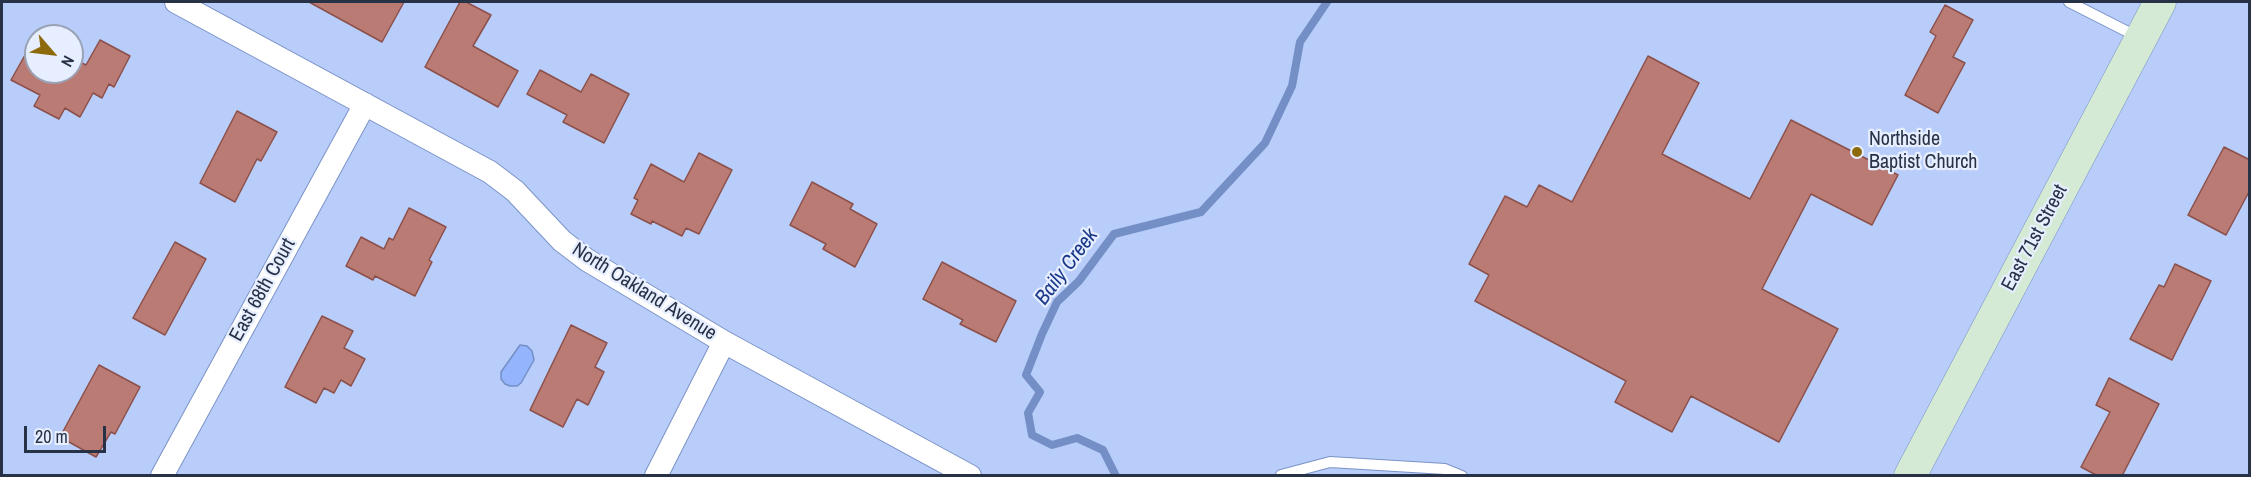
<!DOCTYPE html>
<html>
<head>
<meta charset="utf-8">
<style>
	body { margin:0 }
	#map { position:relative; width:2251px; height:477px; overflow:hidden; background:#b8cdf9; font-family:"Archivo Narrow",sans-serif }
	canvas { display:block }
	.frame { position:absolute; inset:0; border:3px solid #283247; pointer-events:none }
	.north { position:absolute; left:24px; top:24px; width:60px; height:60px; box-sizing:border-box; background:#e6eeff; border:2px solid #9aa3b5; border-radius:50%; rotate:118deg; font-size:16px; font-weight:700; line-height:24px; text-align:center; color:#283247 }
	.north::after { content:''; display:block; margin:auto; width:21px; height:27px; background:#8d6b0d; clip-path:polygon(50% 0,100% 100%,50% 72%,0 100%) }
	.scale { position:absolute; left:24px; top:426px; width:82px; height:27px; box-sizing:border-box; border:3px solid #283247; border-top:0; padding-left:8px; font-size:18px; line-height:21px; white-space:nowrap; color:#283247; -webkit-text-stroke:4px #e6eeff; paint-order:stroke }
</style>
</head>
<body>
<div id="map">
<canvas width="2251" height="477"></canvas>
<div class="frame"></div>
<div class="north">N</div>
<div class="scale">20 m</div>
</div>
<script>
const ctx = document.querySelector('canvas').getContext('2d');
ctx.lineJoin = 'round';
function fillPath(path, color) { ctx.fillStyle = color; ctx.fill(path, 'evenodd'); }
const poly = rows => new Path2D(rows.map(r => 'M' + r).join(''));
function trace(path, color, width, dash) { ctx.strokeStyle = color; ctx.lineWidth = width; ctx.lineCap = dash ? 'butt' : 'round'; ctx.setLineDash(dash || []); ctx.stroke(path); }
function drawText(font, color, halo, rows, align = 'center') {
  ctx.font = font + ' "Archivo Narrow",sans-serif'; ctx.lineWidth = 4.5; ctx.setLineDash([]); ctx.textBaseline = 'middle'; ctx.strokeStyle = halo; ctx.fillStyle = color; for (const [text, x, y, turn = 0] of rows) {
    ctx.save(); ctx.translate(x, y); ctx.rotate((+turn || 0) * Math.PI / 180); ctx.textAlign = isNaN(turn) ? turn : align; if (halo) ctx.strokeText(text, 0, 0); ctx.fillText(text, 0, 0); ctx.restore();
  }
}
const water = poly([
	[520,345,527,346,532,351,534,360,521,383,517,386,510,386,505,384,501,379,501,372,520,345]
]);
fillPath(water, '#94b5fd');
trace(water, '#748ec6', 1.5);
trace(poly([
	[1116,476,1103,450,1077,438,1052,445,1032,435,1028,413,1040,392,1026,375,1042,334,1057,302,1079,281,1114,234,1201,212,1265,143,1292,86,1300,42,1327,2]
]), '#748ec6', 8);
const building = poly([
	[309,2,404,2,382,42,309,2],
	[460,2,466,2,491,15,473,46,518,71,498,107,425,67,460,2],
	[1945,5,1973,20,1953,57,1965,63,1938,113,1905,95,1936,36,1930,32,1945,5],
	[34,39,36,40,36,72,72,72,72,58,86,65,100,40,130,56,114,87,109,84,102,98,93,93,80,117,65,108,59,119,34,106,40,95,11,80,34,39],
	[1648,56,1699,83,1662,154,1750,199,1791,120,1898,175,1872,225,1811,194,1762,289,1838,329,1779,442,1691,396,1672,432,1615,402,1626,381,1475,301,1489,275,1469,264,1505,196,1527,207,1539,185,1572,202,1648,56],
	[540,70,581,92,591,74,629,94,604,143,563,122,567,115,527,94,540,70],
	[237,111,277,132,261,161,257,159,235,202,200,183,237,111],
	[2224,147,2250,160,2250,190,2226,235,2188,215,2224,147],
	[699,153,732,170,699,234,686,228,682,236,652,221,651,224,631,214,638,200,634,198,651,164,684,182,699,153],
	[812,182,853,204,850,209,877,224,855,267,823,249,826,244,790,225,812,182],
	[409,208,446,227,429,260,432,262,415,296,375,276,373,280,346,266,361,237,384,249,389,238,393,240,409,208],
	[175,242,206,259,165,335,133,318,175,242],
	[942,262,1016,301,996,342,960,324,963,320,923,299,942,262],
	[2175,264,2211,281,2172,360,2130,339,2159,285,2164,287,2175,264],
	[322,316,353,331,344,348,365,359,351,386,341,380,334,393,324,388,316,403,285,387,322,316],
	[571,325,607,343,595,367,604,372,588,405,577,399,563,427,530,410,571,325],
	[99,365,140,387,115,434,111,432,96,457,60,437,99,365],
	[2109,378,2159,404,2122,476,2098,476,2081,467,2110,412,2096,405,2109,378]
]);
fillPath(building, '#bb7b75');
trace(building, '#8c504b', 1.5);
const service = poly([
	[2069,2,2138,37],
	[1281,475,1330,462,1445,469,1462,476]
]);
const minor = poly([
	[176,2,490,172,515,191,562,241,587,260,724,342,970,476],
	[162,476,365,104],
	[656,476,724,342]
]);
const secondary = poly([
	[1910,476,2160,2]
]);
trace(service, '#7b93c7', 12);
trace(minor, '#7b93c7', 24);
trace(secondary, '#7b93c7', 33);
trace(service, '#fff', 10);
trace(minor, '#fff', 22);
trace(secondary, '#d4ead5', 32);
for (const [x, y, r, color] of [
	[1857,152,6,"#8d6b0d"]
]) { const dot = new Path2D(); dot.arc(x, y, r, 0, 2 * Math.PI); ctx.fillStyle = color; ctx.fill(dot); trace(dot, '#e6eeff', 2); }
drawText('20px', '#283247', '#e6eeff', [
	["Northside",1869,140],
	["Baptist Church",1869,163]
], 'left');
drawText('20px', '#283247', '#e6eeff', [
	["East 71st Street",2035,238,-62],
	["East 68th Court",263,290,-61],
	["North Oakland Avenue",644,292,32]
]);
drawText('italic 21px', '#1b3989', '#e6eeff', [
	["Baily Creek",1067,267,-53]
]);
</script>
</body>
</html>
